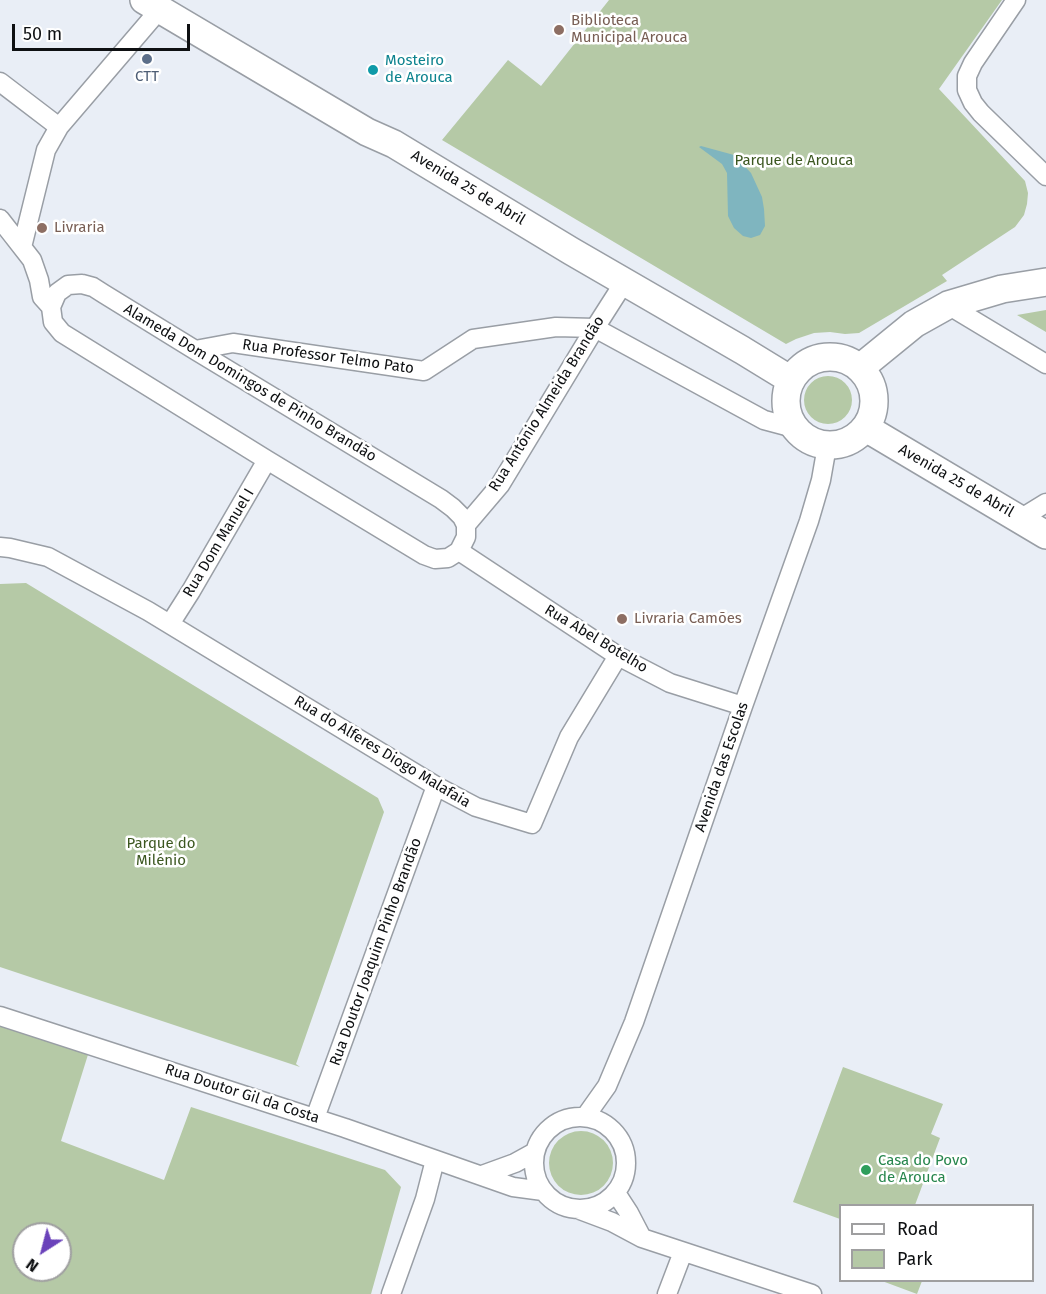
<!DOCTYPE html>
<html>
<head>
<meta charset="utf-8">
<style>
	body { margin:0 }
	#map { position:relative; width:1046px; height:1294px; overflow:hidden; background:#e9eef6; font-family:"Fira Sans",sans-serif }
	canvas { display:block }
	.legend { position:absolute; left:839px; top:1204px; width:195px; height:78px; box-sizing:border-box; background:#fff; border:2px solid #9f9fa0; margin:0; padding:8px 10px; list-style:none; font-size:18px; color:#0e1012 }
	.legend li { display:flex; align-items:center; gap:12px; height:30px }
	.legend b { width:30px; border:2px solid #9f9fa0 }
	.north { position:absolute; left:12px; top:1222px; width:60px; height:60px; box-sizing:border-box; background:#fff; border:2px solid #9f9fa0; border-radius:50%; rotate:216deg; font-size:16px; font-weight:700; line-height:24px; text-align:center; color:#0e1012 }
	.north::after { content:''; display:block; margin:auto; width:21px; height:27px; background:#6a42ba; clip-path:polygon(50% 0,100% 100%,50% 72%,0 100%) }
	.scale { position:absolute; left:12px; top:24px; width:178px; height:27px; box-sizing:border-box; border:3px solid #0e1012; border-top:0; padding-left:8px; font-size:18px; line-height:21px; white-space:nowrap; color:#0e1012; -webkit-text-stroke:4px #fff; paint-order:stroke }
</style>
</head>
<body>
<div id="map">
<canvas width="1046" height="1294"></canvas>
<ul class="legend">
<li><b style="height:8px;background:#fff"></b>Road</li>
<li><b style="height:16px;background:#b5c9a6"></b>Park</li>
</ul>
<div class="north">N</div>
<div class="scale">50 m</div>
</div>
<script>
const ctx = document.querySelector('canvas').getContext('2d');
ctx.lineJoin = 'round';
function fillPath(path, color) { ctx.fillStyle = color; ctx.fill(path, 'evenodd'); }
const poly = rows => new Path2D(rows.map(r => 'M' + r).join(''));
function trace(path, color, width, dash) { ctx.strokeStyle = color; ctx.lineWidth = width; ctx.lineCap = dash ? 'butt' : 'round'; ctx.setLineDash(dash || []); ctx.stroke(path); }
function drawText(font, color, halo, rows, align = 'center') {
  ctx.font = font + ' "Fira Sans",sans-serif'; ctx.lineWidth = 5; ctx.setLineDash([]); ctx.textBaseline = 'middle'; ctx.strokeStyle = halo; ctx.fillStyle = color; for (const [text, x, y, turn = 0] of rows) {
    ctx.save(); ctx.translate(x, y); ctx.rotate((+turn || 0) * Math.PI / 180); ctx.textAlign = isNaN(turn) ? turn : align; if (halo) ctx.strokeText(text, 0, 0); ctx.fillText(text, 0, 0); ctx.restore();
  }
}
fillPath(poly([
	[609,0,1002,0,939,89,1025,181,1028,193,1027,204,1024,215,1015,227,942,275,947,281,859,333,845,334,830,332,814,333,796,339,786,344,442,140,508,60,541,86],
	[1046,310,1046,332,1017,315],
	'804 400a24 24 0 1 1 48 0a24 24 0 1 1-48 0Z',
	[26,583,378,798,384,812,296,1064,300,1067,0,967,0,584],
	[0,1016,91,1045,61,1141,164,1180,191,1107,385,1170,401,1187,371,1294,0,1294],
	[24,1234,60,1234,60,1270,24,1270],
	[843,1067,943,1104,931,1134,940,1138,915,1205,840,1206,840,1219,793,1202],
	'549 1163a32 32 0 1 1 64 0a32 32 0 1 1-64 0Z',
	[882,1281,922,1281,917,1294]
]), '#b5c9a6');
fillPath(poly([
	[701,146,734,155,751,173,762,197,764,209,765,226,760,235,751,238,743,236,734,228,728,216,727,173,722,164,699,147]
]), '#7fb5bf');
const street = poly([
	[1016,0,973,63,967,76,967,90,973,103,981,113,1046,176],
	[0,82,59,127],
	[0,219,32,260,39,280,42,297,51,307],
	[22,247,46,150,59,127,160,9],
	[82,284,93,287,104,294,195,350,441,499,453,508,462,517,466,525,466,537,459,551,448,558,435,559,424,555,267,460,62,333,53,322,51,307,57,293,68,285,82,284],
	[948,305,1046,364],
	[195,350,233,343,424,371,473,339,556,327,595,328,764,420,794,428],
	[1020,519,1046,503],
	[466,525,500,485,595,328,625,281],
	[0,547,10,548,48,557,148,611,436,786,476,807,532,824,569,737,618,656],
	[459,551,618,656,670,683,743,706],
	[170,624,191,591,267,460],
	[0,1016,345,1128,513,1187,543,1191],
	'534 1163a46 46 0 1 1 92 0a46 46 0 1 1-92 0Z',
	[585,1117,607,1086,634,1022,743,706,809,521,821,480,827,446],
	[315,1118,436,786],
	[482,1175,515,1163,535,1152],
	[616,1193,629,1213,642,1238],
	[580,1210,612,1222,642,1238,812,1294],
	[391,1294,425,1199,435,1160],
	[667,1294,683,1252]
]);
const secondary = poly([
	[144,0,367,132,394,144,571,251,742,350,791,380],
	'786 401a44 44 0 1 1 88 0a44 44 0 1 1-88 0Z',
	[860,368,914,324,948,305,1002,289,1046,282],
	[866,428,1046,535]
]);
trace(street, '#999ea5', 21);
trace(secondary, '#999ea5', 30);
trace(street, '#fff', 18);
trace(secondary, '#fff', 27);
for (const [x, y, r, color] of [
	[559,30,6,"#8d6e63"],
	[147,59,6,"#5c6f8a"],
	[373,70,6,"#0f9aa8"],
	[42,228,6,"#8d6e63"],
	[622,619,6,"#8d6e63"],
	[866,1170,6,"#2e9e5b"]
]) { const dot = new Path2D(); dot.arc(x, y, r, 0, 2 * Math.PI); ctx.fillStyle = color; ctx.fill(dot); trace(dot, '#fff', 2); }
drawText('15px', '#785e54', '#fff', [
	["Biblioteca",571,21],
	["Municipal Arouca",571,38],
	["Livraria",54,228],
	["Livraria Camões",634,619]
], 'left');
drawText('15px', '#0d838f', '#fff', [
	["Mosteiro",385,61],
	["de Arouca",385,78]
], 'left');
drawText('15px', '#4e5e75', '#fff', [
	["CTT",147,77]
]);
drawText('15px', '#3c5720', '#fff', [
	["Parque de Arouca",794,161],
	["Parque do",161,844],
	["Milénio",161,861]
]);
drawText('15px', '#0e1012', '#fff', [
	["Avenida 25 de Abril",468,188,31],
	["Rua Professor Telmo Pato",328,357,8],
	["Alameda Dom Domingos de Pinho Brandão",250,383,31],
	["Rua António Almeida Brandão",547,404,-58],
	["Avenida 25 de Abril",956,481,30],
	["Rua Dom Manuel I",219,543,-59],
	["Rua Abel Botelho",596,639,31],
	["Rua do Alferes Diogo Malafaia",382,752,31],
	["Avenida das Escolas",722,767,-71],
	["Rua Doutor Joaquim Pinho Brandão",376,952,-70],
	["Rua Doutor Gil da Costa",242,1094,18]
]);
drawText('15px', '#27864d', '#fff', [
	["Casa do Povo",878,1161],
	["de Arouca",878,1178]
], 'left');
</script>
</body>
</html>
